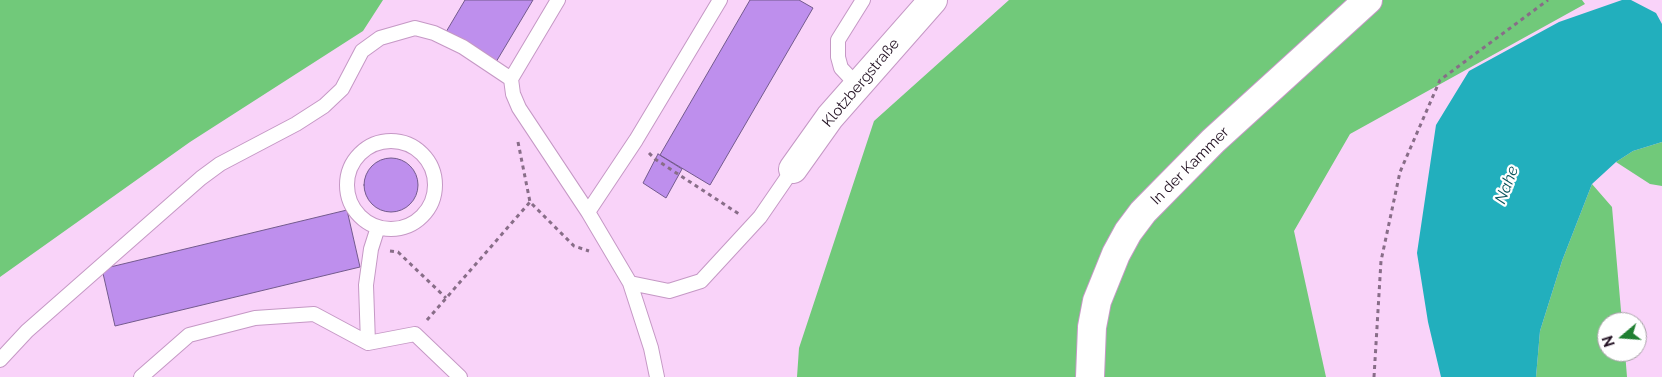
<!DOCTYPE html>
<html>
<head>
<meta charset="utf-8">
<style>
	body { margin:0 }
	#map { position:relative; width:1662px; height:377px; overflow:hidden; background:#f9d3f9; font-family:Raleway,sans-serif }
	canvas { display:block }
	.north { position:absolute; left:1597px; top:312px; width:50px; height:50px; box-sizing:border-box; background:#fff; border:1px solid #a7a0a7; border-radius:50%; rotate:252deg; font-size:14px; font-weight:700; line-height:20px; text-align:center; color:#212 }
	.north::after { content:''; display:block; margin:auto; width:18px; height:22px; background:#1f7f31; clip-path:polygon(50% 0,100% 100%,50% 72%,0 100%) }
</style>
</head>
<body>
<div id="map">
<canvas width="1662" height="377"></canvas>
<div class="north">N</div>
</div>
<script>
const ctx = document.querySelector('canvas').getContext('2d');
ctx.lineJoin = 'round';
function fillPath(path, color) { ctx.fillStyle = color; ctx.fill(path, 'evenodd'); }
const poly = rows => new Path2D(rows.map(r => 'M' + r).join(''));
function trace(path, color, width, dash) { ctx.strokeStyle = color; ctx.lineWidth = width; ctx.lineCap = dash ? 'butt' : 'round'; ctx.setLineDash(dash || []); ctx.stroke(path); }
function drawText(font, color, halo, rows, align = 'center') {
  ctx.font = font + ' Raleway,sans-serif'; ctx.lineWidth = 4.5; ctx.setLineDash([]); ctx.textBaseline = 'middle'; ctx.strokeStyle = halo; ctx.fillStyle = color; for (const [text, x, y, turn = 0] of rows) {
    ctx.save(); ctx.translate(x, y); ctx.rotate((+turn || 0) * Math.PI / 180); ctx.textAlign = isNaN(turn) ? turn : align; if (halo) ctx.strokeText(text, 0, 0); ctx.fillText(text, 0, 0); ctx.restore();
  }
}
fillPath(poly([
	[0,0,383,0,363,31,190,142,0,277],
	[1009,0,1582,0,1585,4,1350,134,1294,231,1326,377,797,377,799,348,874,121],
	[1662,142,1662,186,1650,184,1616,162,1633,151],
	[1592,184,1612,207,1622,322,1607,322,1607,352,1625,352,1627,377,1536,377,1540,331,1562,261]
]), '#71c97a');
fillPath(poly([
	[1622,0,1631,0,1656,13,1662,24,1662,142,1633,151,1616,162,1592,184,1562,261,1540,331,1536,377,1441,377,1428,322,1417,253,1436,125,1469,71,1559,22]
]), '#22afbd');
const building = poly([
	[465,0,533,0,496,62,446,32,465,0],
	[750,0,799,0,813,8,710,185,660,155,750,0],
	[658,154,682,169,666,198,643,183,658,154],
	'364 185a27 27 0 1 1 54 0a27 27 0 1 1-54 0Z',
	[347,210,360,267,115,326,102,269,347,210]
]);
fillPath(building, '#be8fed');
trace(building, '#735a8d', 1);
const service = poly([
	[558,0,511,79,513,94,519,108,588,212,630,283,651,348,657,377],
	[857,85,841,68,838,57,838,40,863,0],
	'347 185a44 44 0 1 1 88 0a44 44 0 1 1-88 0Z',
	[588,212,636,140,720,0],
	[630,283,669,291,701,281,760,217,793,169],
	[368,343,366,285,371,249,378,227],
	[0,360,27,331,201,178,220,164,296,124,324,106,342,89,362,51,380,38,415,28,434,33,463,47,511,79],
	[141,377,189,335,255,318,314,314,368,343,415,334,460,377]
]);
const minor = poly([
	[793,169,830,117,933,0],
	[1090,377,1092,327,1097,301,1116,254,1128,232,1143,212,1213,141,1368,0]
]);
trace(service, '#c598c5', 16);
trace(minor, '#c598c5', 30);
trace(poly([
	[518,142,530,202,574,246,589,251],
	[649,153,655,159,739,214],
	[390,251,398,252,446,298],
	[427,320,530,202],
	[1374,377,1381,261,1400,172,1440,80,1548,0]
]), '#886d88', 3, [4, 4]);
trace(service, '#fff', 14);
trace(minor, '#fff', 28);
drawText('15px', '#212', '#fff', [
	["Klotzbergstraße",861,83,-50],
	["In der Kammer",1190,166,-45]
]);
drawText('italic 16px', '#0a565e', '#fff', [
	["Nahe",1507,185,-69]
]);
</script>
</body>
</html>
